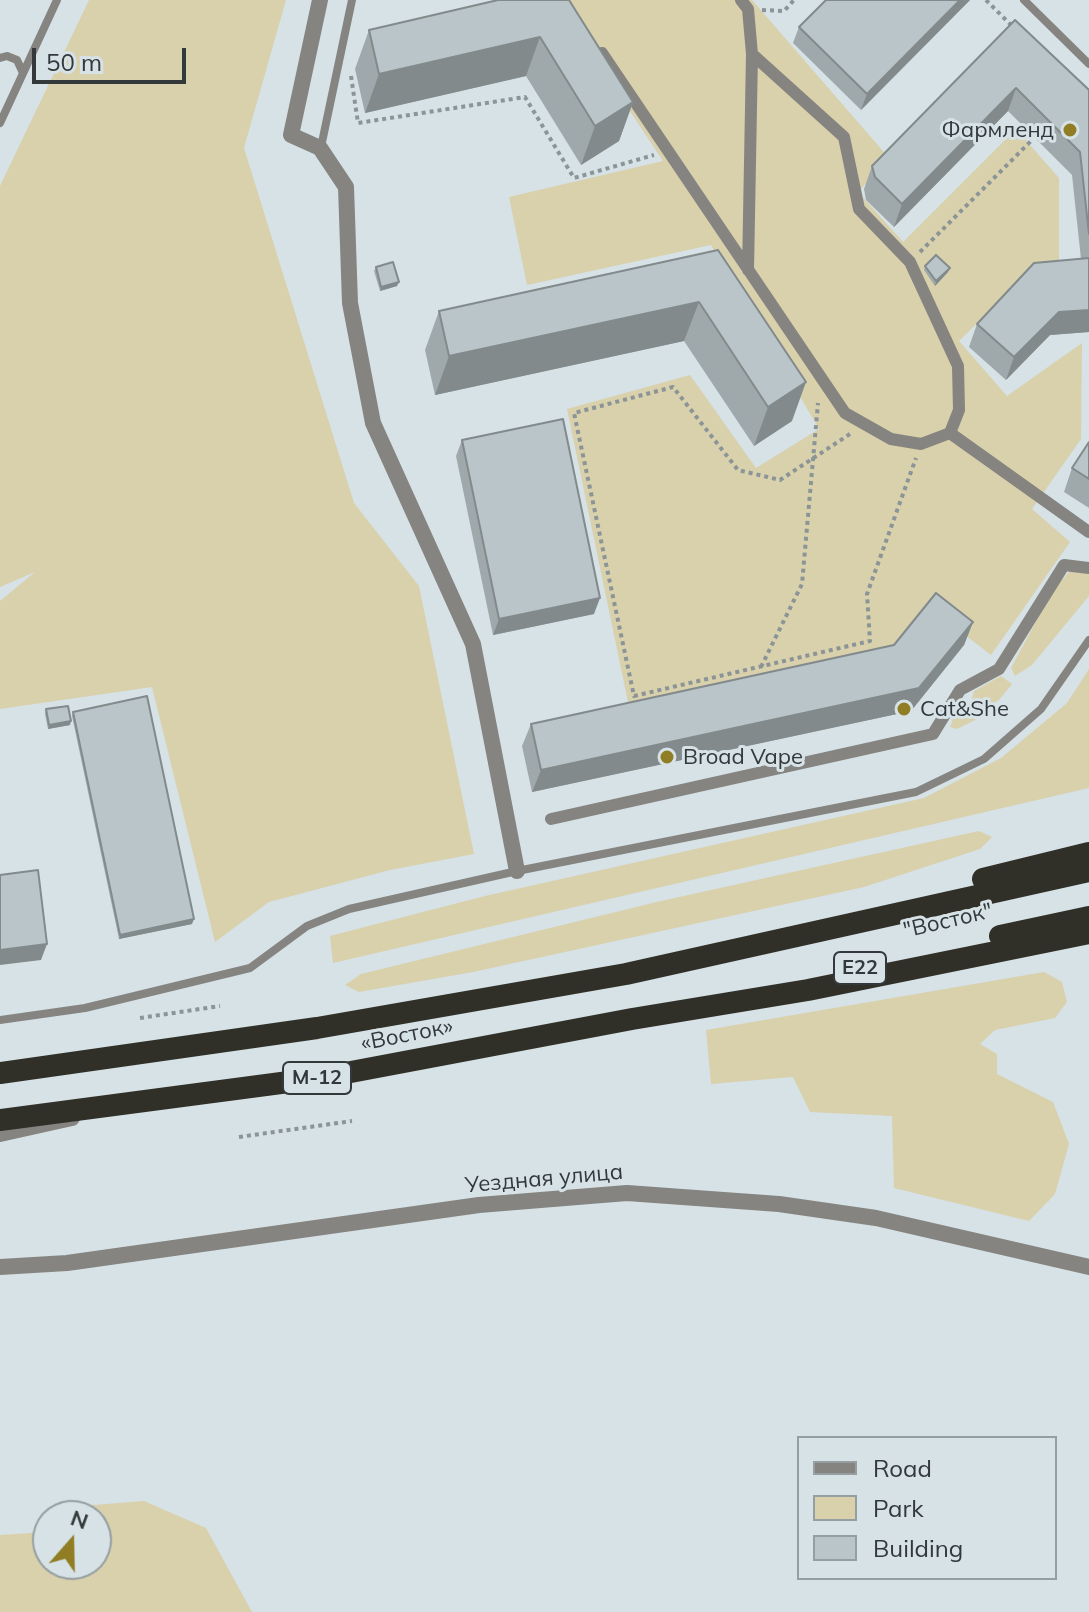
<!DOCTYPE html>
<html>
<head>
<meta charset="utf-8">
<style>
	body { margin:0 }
	#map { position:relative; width:1089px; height:1612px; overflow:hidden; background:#d6e2e6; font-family:Mulish,sans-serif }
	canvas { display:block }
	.legend { position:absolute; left:797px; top:1436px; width:260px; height:144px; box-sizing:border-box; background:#d6e2e6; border:2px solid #959ea1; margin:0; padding:10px 14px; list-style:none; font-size:24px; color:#33383a }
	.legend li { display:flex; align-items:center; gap:16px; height:40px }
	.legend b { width:40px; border:2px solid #959ea1 }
	.north { position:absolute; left:32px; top:1500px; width:80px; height:80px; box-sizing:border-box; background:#d6e2e6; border:2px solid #959ea1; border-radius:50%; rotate:20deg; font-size:22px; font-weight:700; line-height:32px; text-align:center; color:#33383a }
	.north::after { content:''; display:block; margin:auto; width:28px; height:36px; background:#917d23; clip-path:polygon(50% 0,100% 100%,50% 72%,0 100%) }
	.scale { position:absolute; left:32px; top:48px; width:154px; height:36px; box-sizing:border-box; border:4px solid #33383a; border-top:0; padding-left:10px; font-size:24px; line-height:28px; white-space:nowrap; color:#33383a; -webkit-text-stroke:6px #d6e2e6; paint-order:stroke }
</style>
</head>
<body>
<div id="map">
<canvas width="1089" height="1612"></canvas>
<ul class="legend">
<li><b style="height:10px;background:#858480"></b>Road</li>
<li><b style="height:22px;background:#d9d0ac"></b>Park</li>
<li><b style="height:22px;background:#b9c5c8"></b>Building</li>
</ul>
<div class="north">N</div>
<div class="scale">50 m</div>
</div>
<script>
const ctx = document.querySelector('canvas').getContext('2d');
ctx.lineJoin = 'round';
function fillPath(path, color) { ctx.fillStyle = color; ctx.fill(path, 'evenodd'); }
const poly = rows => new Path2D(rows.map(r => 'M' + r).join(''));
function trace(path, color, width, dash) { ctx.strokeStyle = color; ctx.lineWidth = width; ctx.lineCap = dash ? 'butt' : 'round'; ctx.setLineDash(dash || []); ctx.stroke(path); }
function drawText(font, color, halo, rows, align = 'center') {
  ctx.font = font + ' Mulish,sans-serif'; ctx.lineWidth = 6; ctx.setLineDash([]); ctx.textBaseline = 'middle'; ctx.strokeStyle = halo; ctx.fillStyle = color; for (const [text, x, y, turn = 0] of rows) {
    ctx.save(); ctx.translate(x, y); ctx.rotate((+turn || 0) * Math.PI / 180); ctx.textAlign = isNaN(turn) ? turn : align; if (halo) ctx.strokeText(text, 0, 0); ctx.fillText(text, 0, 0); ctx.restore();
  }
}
fillPath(poly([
	[89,0,286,0,244,148,354,503,419,586,474,854,390,870,269,902,215,942,152,687,0,709,0,601,35,572,0,587,0,186],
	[521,0,752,0,889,158,858,192,903,242,1016,129,1059,178,1059,273,1021,280,959,341,1007,396,1082,343,1081,439,1032,509,1070,542,991,655,926,605,880,661,628,702,567,409,690,375,756,468,819,429,711,245,527,285,509,197,663,161,563,10],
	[1070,571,1089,571,1089,596,1032,665,1015,676,1011,668,1053,590],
	[1089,669,1089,788,333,963,330,936,485,896,924,798,1001,758,1067,703],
	[1001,676,1012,684,999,700,991,705,976,702,972,698,974,691],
	[968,704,979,710,975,720,957,729,950,727,956,711],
	[979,831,992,837,980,849,864,887,473,972,359,992,345,985,361,974,661,901],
	[1044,972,1062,982,1067,1002,1055,1018,995,1030,980,1044,997,1054,997,1074,1053,1102,1069,1144,1055,1194,1029,1221,894,1188,892,1116,810,1112,793,1077,711,1084,706,1030],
	[144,1501,206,1528,252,1612,0,1612,0,1535,48,1532,48,1564,96,1564,96,1516,70,1516,81,1506]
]), '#d9d0ac');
trace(poly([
	[986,0,1013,27],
	[762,10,784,11,794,0],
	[351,76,358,123,525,97,574,178,654,155],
	[920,252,1032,140],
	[850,434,780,480,738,470,673,387,574,413,634,696,870,641,867,594,916,458],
	[761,667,802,584,818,403],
	[140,1018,220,1006],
	[239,1137,352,1121]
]), '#8b9497', 4, [4, 4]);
trace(poly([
	[1024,0,1089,64],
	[0,58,7,56,17,60,23,73],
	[0,123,57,0],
	[321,147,352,0],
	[0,1020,85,1008,250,968,307,926,349,909,517,871,916,792,984,759,1041,709,1089,640]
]), '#858480', 8);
trace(poly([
	[602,53,845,413,891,439,921,444,950,433,959,410,958,366,910,262,859,209,844,137,752,54,748,9,741,0],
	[748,270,752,54],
	[950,433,1089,532],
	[551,819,933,734,960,690,999,669,1064,565,1089,568]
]), '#858480', 12);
trace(poly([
	[320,0,291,135,320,148,346,187,350,303,373,423,473,644,517,871]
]), '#858480', 16);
trace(poly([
	[0,1134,72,1118],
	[0,1267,67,1263,479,1205,627,1193,779,1204,876,1218,1089,1267]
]), '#858480', 16);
trace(poly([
	[983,879,1089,853],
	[1000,936,1089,917],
	[0,1073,317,1028,626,974,1089,871],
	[0,1120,319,1078,632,1019,808,990,1089,933]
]), '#313028', 22);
fillPath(poly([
	[498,0,633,102,619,141,581,165,526,76,365,113,355,69,369,30],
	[970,0,861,110,793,43,799,27],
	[1015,20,1089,90,1089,332,1050,335,1006,380,969,347,977,324,1081,259,1072,175,1008,111,894,227,866,200,864,189,872,166],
	[718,250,792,421,754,446,684,341,435,395,425,350,439,311],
	[925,266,948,272,935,286,924,270],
	[376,267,397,286,380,291,374,271],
	[462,440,594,614,493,635,456,456],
	[1089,442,1089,508,1064,492,1072,468],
	[973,622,964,645,911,711,532,792,522,746,531,724,894,645],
	[46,709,70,725,48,729,45,714],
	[73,712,192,924,119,939,72,716]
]), '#9fa9ac');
fillPath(poly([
	[960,0,970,0,861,110,867,94],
	[540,37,526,76,365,113,379,74],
	[1016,88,1008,111,894,227,902,204],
	[633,102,619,141,581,165,595,126],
	[950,268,948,272,935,286,936,281],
	[399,282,397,286,380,291,381,287],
	[699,302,684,341,435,395,449,356],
	[1089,310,1089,332,1050,335,1006,380,1014,357,1059,312],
	[806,382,792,421,754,446,768,407],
	[600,598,594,614,493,635,499,619],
	[973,622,964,645,911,711,532,792,541,770],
	[71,721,70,725,48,729,49,725],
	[194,919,192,924,119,939,120,935],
	[47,944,41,960,0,965,0,950]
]), '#828a8c');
const building = poly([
	[498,0,569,0,633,102,595,126,540,37,379,74,369,30,498,0],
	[826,0,960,0,867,94,799,27,826,0],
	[1015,20,1089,90,1089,234,1080,152,1016,88,902,204,875,177,872,166,1015,20],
	[718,250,806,382,768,407,699,302,449,356,439,311,718,250],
	[936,255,950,268,936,281,925,266,936,255],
	[1089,258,1089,310,1059,312,1014,357,977,324,1034,263,1089,258],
	[393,262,399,282,381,287,376,267,393,262],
	[563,419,600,598,499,619,462,440,563,419],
	[1089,442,1089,479,1072,468,1089,442],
	[936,593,973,622,919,688,541,770,531,724,894,645,936,593],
	[147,696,194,919,120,935,73,712,147,696],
	[68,706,71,721,49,725,46,709,68,706],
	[38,870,47,944,0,950,0,875,38,870]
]);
fillPath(building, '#b9c5c8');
trace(building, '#828a8c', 2);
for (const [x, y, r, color] of [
	[1070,130,8,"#917d23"],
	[904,709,8,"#917d23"],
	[667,757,8,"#917d23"]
]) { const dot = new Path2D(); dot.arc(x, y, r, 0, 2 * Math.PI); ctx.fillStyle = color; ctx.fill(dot); trace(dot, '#d6e2e6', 3); }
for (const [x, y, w] of [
	[860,968,52],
	[317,1078,68]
]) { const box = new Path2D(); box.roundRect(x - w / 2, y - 16, w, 32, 6); ctx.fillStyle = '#d6e2e6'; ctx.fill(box); trace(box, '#33383a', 2); }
drawText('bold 20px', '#33383a', null, [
	["E22",860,968],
	["М-12",317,1078]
]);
drawText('22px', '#33383a', '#d6e2e6', [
	["Фармленд",1054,130,"right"],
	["Cat&She",920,709],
	["Broad Vape",683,757]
], 'left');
drawText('22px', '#33383a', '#d6e2e6', [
	["\"Восток\"",948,921,-13],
	["«Восток»",407,1035,-11],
	["Уездная улица",544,1179,-5]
]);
</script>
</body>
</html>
